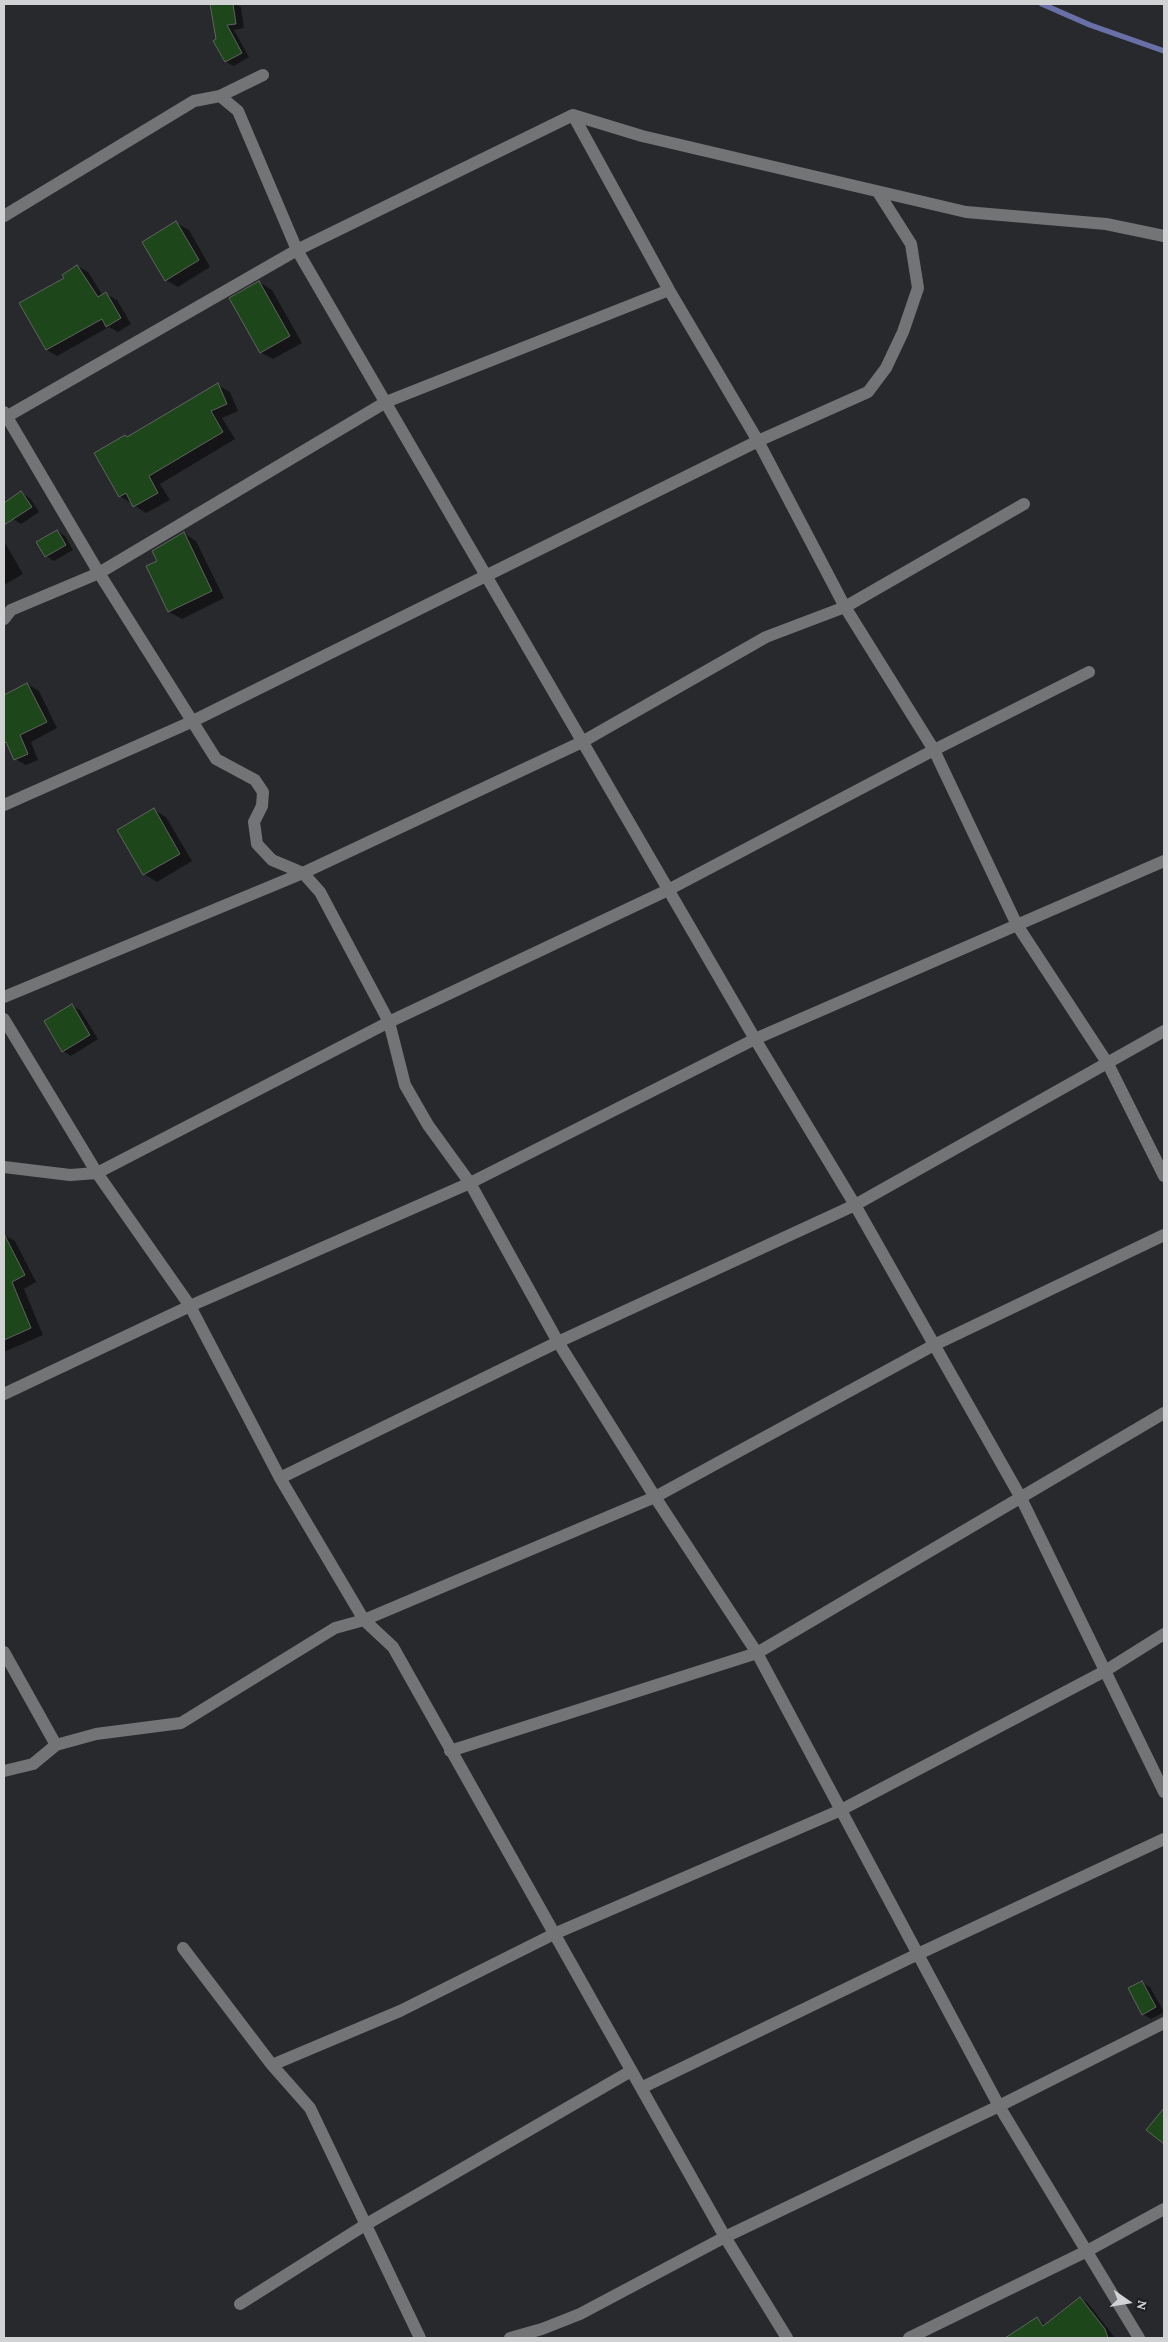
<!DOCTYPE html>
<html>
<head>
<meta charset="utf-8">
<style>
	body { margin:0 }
	#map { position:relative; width:1168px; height:2342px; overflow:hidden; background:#28292c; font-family:"Crimson Pro",serif }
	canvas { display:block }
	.frame { position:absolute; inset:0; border:5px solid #d1d2d4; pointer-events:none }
	.north { position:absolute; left:1103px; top:2277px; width:50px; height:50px; -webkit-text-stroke:4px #1e1f23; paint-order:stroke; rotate:103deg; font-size:14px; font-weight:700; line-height:20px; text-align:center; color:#d1d2d4 }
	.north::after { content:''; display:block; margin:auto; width:18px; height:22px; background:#d1d2d4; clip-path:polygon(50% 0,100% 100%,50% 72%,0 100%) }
</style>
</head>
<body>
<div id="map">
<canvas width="1168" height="2342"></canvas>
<div class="frame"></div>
<div class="north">N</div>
</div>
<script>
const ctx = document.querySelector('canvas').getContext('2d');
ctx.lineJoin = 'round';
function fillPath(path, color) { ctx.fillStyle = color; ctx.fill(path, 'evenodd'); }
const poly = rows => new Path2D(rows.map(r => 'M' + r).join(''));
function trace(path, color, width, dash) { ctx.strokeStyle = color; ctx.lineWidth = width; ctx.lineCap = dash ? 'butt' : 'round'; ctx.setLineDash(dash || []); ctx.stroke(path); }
fillPath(poly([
	[211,4,234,4,241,7,244,28,234,30,249,57,234,66,226,62,215,41,217,40],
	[176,223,189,230,210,267,178,287,166,280],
	[77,266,88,272,103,296,106,294,117,300,131,324,118,332,109,327,57,356,47,350,65,278],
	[259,282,272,290,302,343,273,359,260,352],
	[218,385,230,392,238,411,222,418,235,439,160,484,170,500,146,513,120,496],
	[21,493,30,498,39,512,21,524,13,519,4,505],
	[57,531,65,536,73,550,54,561,46,556],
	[184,533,196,541,224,598,182,619,169,612,148,567,159,561],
	[4,541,23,574,4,585],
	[27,684,39,691,57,728,31,742,38,760,26,765,15,759,10,747,4,743,4,696],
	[154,810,166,817,192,861,157,882,144,874,119,830],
	[72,1006,80,1010,98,1039,71,1056,63,1051],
	[4,1235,15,1241,36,1282,24,1289,43,1335,4,1352],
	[1142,1983,1150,1987,1164,2012,1151,2019,1143,2014],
	[1080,2298,1088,2303,1115,2338,1007,2338,1037,2318,1046,2325]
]), '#0007');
trace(poly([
	[1042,4,1090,25,1164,51]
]), '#6870a7', 5.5);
const building = poly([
	[210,4,233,4,236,24,227,25,242,53,225,62,213,41,216,39,210,4],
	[176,221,199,260,165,281,142,242,176,221],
	[77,265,98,297,106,292,121,318,106,327,102,319,46,350,19,303,64,278,62,275,77,265],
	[259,281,290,336,260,353,229,298,259,281],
	[218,383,227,404,211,411,223,432,149,476,158,493,133,507,126,493,119,497,94,453,125,435,127,437,218,383],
	[21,491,32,507,4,525,4,503,21,491],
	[57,530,66,545,45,557,36,542,57,530],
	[184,532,212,591,168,612,146,566,157,561,152,551,184,532],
	[27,683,47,722,20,735,28,754,14,760,6,742,4,744,4,695,27,683],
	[154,808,180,854,143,875,117,830,154,808],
	[72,1004,90,1035,62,1052,44,1021,72,1004],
	[4,1234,25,1275,12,1282,31,1328,4,1340,4,1234],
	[1142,1981,1156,2007,1142,2015,1128,1988,1142,1981],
	[1164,2108,1164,2144,1146,2130,1164,2108],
	[1080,2297,1105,2329,1108,2338,1005,2338,1037,2317,1043,2326,1080,2297]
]);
fillPath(building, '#1d471b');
trace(building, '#606360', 1);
trace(poly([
	[220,96,263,75],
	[573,115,669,290,758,441,845,607,934,750,1017,925,1108,1064,1164,1176],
	[4,216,194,101,220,96,238,111,297,250,755,1039,855,1205,1021,1498,1164,1792],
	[4,412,99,573,216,759,255,780,263,792,262,806,254,822,257,844,272,860,303,873,320,892,389,1022,405,1085,428,1125,470,1183,558,1342,655,1497,757,1653,999,2106,1139,2338],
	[6,417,297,250,573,115,642,136,966,212,1106,224,1164,236],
	[4,619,11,610,99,573,386,402,669,290],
	[4,805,191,722,758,441,868,392,886,368,903,332,918,288,911,244,878,192],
	[4,997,303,873,582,742,766,637,845,607,1024,504],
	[4,1019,97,1173,190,1306,280,1478,364,1620,393,1647,725,2237,787,2338],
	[4,1167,70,1175,97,1173,389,1022,668,890,934,750,1089,672],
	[4,1394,190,1306,470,1183,755,1039,1164,861],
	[280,1478,558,1342,855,1205,1164,1031],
	[4,1652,56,1745],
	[450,1751,757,1653,1164,1413],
	[4,1771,33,1764,56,1745,96,1734,181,1723,335,1628,364,1620,655,1497,934,1345,1164,1235],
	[183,1948,272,2065,310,2108,420,2338],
	[272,2065,400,2011,554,1934,841,1810,1105,1671,1164,1634],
	[641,2088,918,1954,1164,1839],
	[240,2304,365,2225,631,2071],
	[510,2338,542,2329,580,2314,725,2237,999,2106,1164,2023],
	[909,2338,1087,2251,1164,2209]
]), '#737476', 12);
</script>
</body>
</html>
